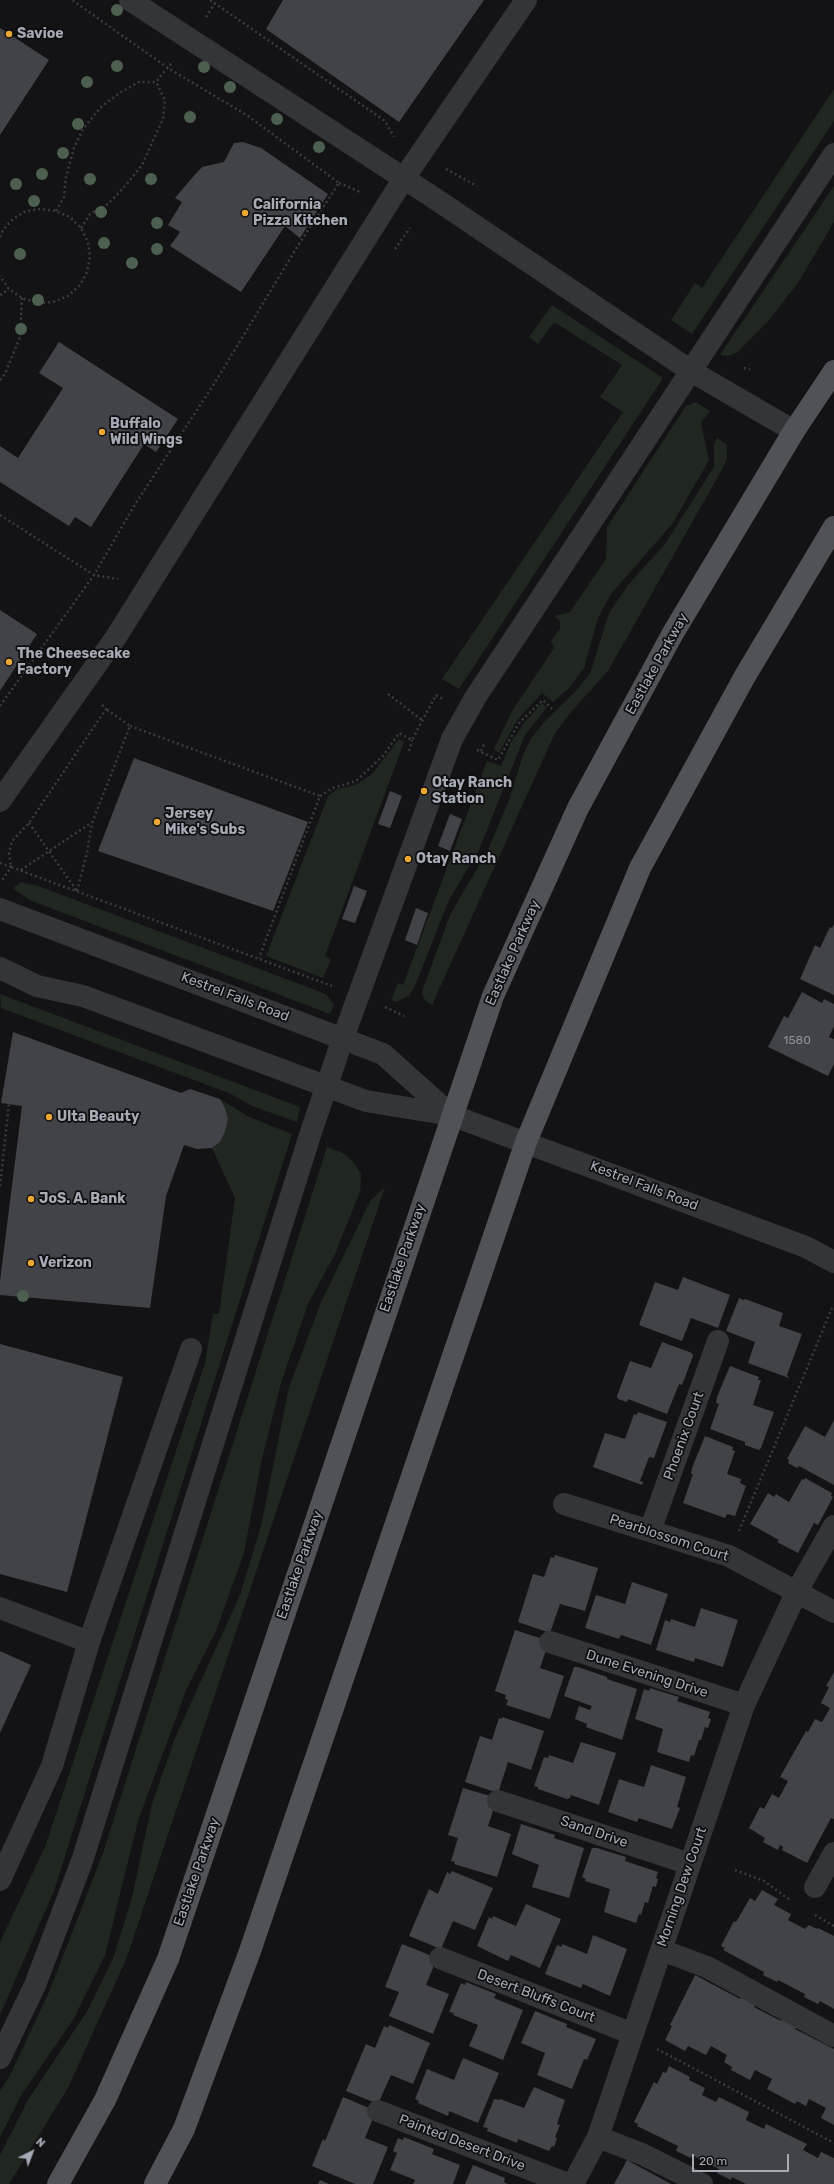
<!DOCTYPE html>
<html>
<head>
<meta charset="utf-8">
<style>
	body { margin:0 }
	#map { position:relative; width:834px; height:2184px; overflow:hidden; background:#131315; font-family:Rubik,sans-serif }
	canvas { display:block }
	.north { position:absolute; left:12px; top:2132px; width:40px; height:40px; -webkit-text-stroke:3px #0e0e10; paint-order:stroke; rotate:42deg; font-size:11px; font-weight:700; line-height:16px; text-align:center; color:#a5aab5 }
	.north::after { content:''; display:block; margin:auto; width:14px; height:18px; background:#a5aab5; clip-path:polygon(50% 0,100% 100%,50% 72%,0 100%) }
	.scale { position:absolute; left:692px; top:2154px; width:97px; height:18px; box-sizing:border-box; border:2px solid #a5aab5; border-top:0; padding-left:5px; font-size:12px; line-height:14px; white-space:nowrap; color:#a5aab5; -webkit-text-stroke:3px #0e0e10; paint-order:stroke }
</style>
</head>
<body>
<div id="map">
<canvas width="834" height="2184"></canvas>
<div class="north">N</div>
<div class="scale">20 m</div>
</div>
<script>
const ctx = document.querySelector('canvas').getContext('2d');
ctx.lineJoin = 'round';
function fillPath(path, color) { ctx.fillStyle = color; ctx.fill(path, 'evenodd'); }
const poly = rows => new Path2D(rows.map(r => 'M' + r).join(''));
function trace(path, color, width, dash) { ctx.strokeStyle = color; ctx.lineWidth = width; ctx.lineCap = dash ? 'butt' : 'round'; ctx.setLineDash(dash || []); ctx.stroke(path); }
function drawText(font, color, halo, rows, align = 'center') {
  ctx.font = font + ' Rubik,sans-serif'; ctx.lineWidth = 3.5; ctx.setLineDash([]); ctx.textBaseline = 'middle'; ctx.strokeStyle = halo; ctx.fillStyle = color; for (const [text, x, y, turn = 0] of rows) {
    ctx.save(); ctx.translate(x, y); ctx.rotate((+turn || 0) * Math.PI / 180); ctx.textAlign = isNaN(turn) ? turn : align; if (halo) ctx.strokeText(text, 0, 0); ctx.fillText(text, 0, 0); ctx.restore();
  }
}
fillPath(poly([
	[834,89,834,121,692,334,671,320,695,283,702,288],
	[834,186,834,222,798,283,768,321,738,352,728,356,720,355],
	[552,305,663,378,459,689,442,679,623,412,600,397,622,365,554,322,538,344,529,337],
	[696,402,710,411,701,423,709,460,673,523,611,594,598,618,584,668,568,689,553,702,542,693,518,719,499,753,494,749,512,711,554,648,551,641,560,629,560,621,555,616,570,612,606,559,607,527,686,406],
	[717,438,727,445,727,459,724,466,608,671,571,712,555,733,432,1005,425,1000,422,993,423,989,450,915,487,852,509,800,523,755,532,737,547,719,575,692,590,674,609,613,628,585,665,544,714,467,714,444],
	[542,703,547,707,525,735,479,850,449,900,415,986,409,996,396,1002,391,1000,398,983,403,985,487,761,501,766,511,742,524,723],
	[399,739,404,742,325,956,331,959,323,978,266,956,328,796,337,789,356,785,372,774],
	[20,882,38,886,318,991,327,995,334,1005,330,1014,32,901,13,889],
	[0,994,300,1107,297,1122,252,1106,229,1093,1,1008],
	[220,1099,249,1117,292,1134,54,1891,0,2015,0,1942,45,1847,205,1363,213,1314,219,1314,235,1198,212,1148,220,1142,225,1132,228,1119,225,1108],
	[327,1147,343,1153,354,1163,361,1174,360,1192,335,1254,308,1304,281,1383,261,1463,244,1553,216,1631,187,1688,138,1821,105,1955,73,2020,22,2094,0,2137,0,2091,10,2075,49,1992,103,1853],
	[385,1187,127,1957,68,2088,9,2184,0,2184,0,2155,28,2100,88,2010,114,1956,132,1897,152,1804,175,1738,240,1595,261,1526,289,1387,321,1302,370,1201]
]), '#1f2720');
fillPath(poly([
	[283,0,484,0,399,122,266,29],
	[0,28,49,60,0,135],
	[243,142,261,148,328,194,300,238,285,226,241,292,170,246,180,232,168,225,182,202,175,198,191,179,202,167,224,162,234,143],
	[59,342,178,419,156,452,144,444,91,527,75,517,69,526,0,482,0,446,18,458,63,388,39,373],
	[0,610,37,634,0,691],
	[134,758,308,822,273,911,98,851],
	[390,791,402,796,390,828,378,824],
	[450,814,462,819,450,851,438,846],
	[354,886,367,891,355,923,342,919],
	[416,908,428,913,417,945,405,940],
	[834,924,834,995,800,979,815,945,820,948,830,927,832,928],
	[802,992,822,1003,824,999,834,1004,834,1026,829,1037,834,1039,834,1064,828,1076,768,1047,784,1016,788,1018],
	[13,1032,181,1093,190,1089,220,1099,225,1108,228,1119,225,1132,220,1142,212,1148,197,1149,184,1145,166,1196,150,1308,0,1295,0,1281,22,1106,1,1103],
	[683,1277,730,1295,718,1328,691,1318,682,1341,639,1325,655,1282,678,1290],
	[739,1298,744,1300,745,1299,783,1313,779,1326,802,1334,787,1375,789,1378,748,1363,755,1342,726,1331],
	[662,1342,692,1353,693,1356,682,1385,679,1384,667,1414,628,1399,627,1402,618,1399,617,1396,630,1361,651,1368],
	[0,1344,123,1377,67,1592,0,1574],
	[730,1366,759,1377,758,1380,761,1380,753,1405,774,1412,761,1448,759,1450,745,1445,745,1442,710,1429,719,1404,716,1403,717,1397],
	[638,1412,667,1422,654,1458,649,1457,640,1481,643,1482,642,1485,593,1467,605,1433,625,1439,634,1414,637,1415],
	[834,1420,834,1485,799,1466,797,1468,788,1463,789,1460,787,1459,805,1426,825,1437],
	[705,1436,733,1447,732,1450,735,1451,727,1474,741,1479,740,1483,746,1486,735,1516,727,1514,725,1518,683,1503,693,1474,691,1474,692,1468],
	[805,1478,832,1493,831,1496,833,1497,818,1525,814,1523,798,1553,777,1542,779,1540,750,1524,768,1493,774,1497,776,1494,789,1502,802,1479,804,1480],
	[555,1555,598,1568,585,1611,560,1604,550,1633,518,1622,533,1574,544,1577,551,1557,554,1558],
	[632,1582,668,1594,651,1645,621,1635,619,1639,585,1628,596,1595,625,1604],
	[701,1608,738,1620,723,1667,695,1658,694,1662,656,1650,665,1620,670,1622,671,1619,695,1627],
	[515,1630,549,1641,540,1668,564,1676,550,1719,506,1705,508,1700,505,1699,506,1695,495,1691],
	[0,1651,31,1665,0,1733],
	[574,1667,578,1667,607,1677,607,1679,637,1689,622,1740,586,1727,587,1724,575,1719,579,1706,590,1710,592,1706,564,1696],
	[834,1672,834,1819,831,1818,807,1863,782,1850,783,1847,780,1845,778,1850,763,1842,765,1838,749,1828,760,1807,764,1809,772,1794,779,1798,788,1781,780,1777,806,1731,808,1732,815,1719,822,1722,830,1708,821,1703,829,1687,826,1686],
	[650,1688,679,1697,677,1701,710,1712,708,1718,711,1719,708,1728,705,1727,701,1740,699,1740,694,1756,691,1755,689,1762,657,1752,663,1729,635,1719,644,1689,649,1691],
	[502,1717,544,1731,531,1770,508,1762,498,1793,465,1782,480,1736,492,1740,499,1718,502,1719],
	[581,1742,616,1753,599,1805,571,1795,570,1798,567,1799,538,1789,538,1787,534,1786,544,1757,548,1758,549,1755,573,1763],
	[651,1765,686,1777,677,1807,680,1808,672,1829,639,1818,637,1822,608,1812,619,1779,644,1787],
	[463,1788,497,1798,488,1826,511,1834,497,1877,454,1864,455,1862,451,1861,458,1838,448,1835],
	[521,1824,555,1835,554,1838,584,1848,569,1898,532,1887,539,1865,512,1854],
	[592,1848,597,1848,626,1857,625,1861,658,1872,656,1878,658,1879,656,1887,653,1886,648,1903,645,1902,641,1915,639,1914,636,1923,604,1912,610,1889,585,1881,586,1879,582,1877],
	[452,1871,493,1888,475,1930,453,1921,441,1949,409,1936,429,1889,438,1894,447,1872,450,1874],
	[762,1890,778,1899,774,1905,791,1914,788,1920,805,1929,809,1925,817,1929,818,1928,834,1936,834,2009,820,2001,818,2004,804,1997,805,1994,778,1980,777,1982,763,1975,764,1972,723,1950,725,1948,721,1946,734,1921,736,1922,750,1898,755,1901],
	[526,1904,561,1919,540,1968,511,1955,508,1961,477,1946,489,1917,492,1919,493,1916,516,1926],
	[593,1935,627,1949,610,1996,583,1984,581,1988,545,1974,557,1945,562,1947,562,1944,587,1954],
	[402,1944,437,1958,426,1985,449,1994,433,2034,389,2016,399,1992,385,1987],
	[695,1975,740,1999,742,1996,756,2003,754,2007,781,2021,782,2018,797,2026,795,2029,834,2049,834,2125,821,2118,826,2108,809,2099,806,2106,797,2101,795,2104,767,2089,772,2079,755,2070,750,2080,731,2070,732,2067,724,2062,727,2055,711,2046,706,2055,688,2046,685,2051,665,2040,672,2026,670,2025],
	[466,1982,496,1994,494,1998,523,2010,503,2060,469,2046,478,2025,453,2015,454,2013,449,2012,461,1983,465,1985],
	[535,2011,567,2024,566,2027,596,2039,587,2060,584,2059,572,2089,537,2075,545,2053,521,2043],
	[389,2025,430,2043,413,2084,391,2075,378,2104,346,2091,366,2044,375,2048,384,2026,388,2028],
	[463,2058,499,2073,478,2123,449,2111,448,2116,418,2103,419,2101,415,2099,427,2069,454,2080],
	[669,2066,690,2077,689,2080,705,2088,702,2095,716,2102,719,2097,749,2112,746,2120,764,2129,766,2124,807,2144,803,2150,818,2158,821,2152,834,2158,834,2184,746,2184,732,2177,731,2180,717,2173,719,2169,692,2155,691,2158,676,2151,678,2146,637,2126,638,2124,634,2122,654,2082,657,2084,663,2072,666,2073],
	[534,2087,565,2100,557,2124,560,2125,555,2137,557,2138,554,2147,552,2146,549,2151,518,2139,517,2143,487,2131,488,2128,483,2127,494,2099,499,2100,500,2099,524,2108],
	[343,2097,376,2111,365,2138,388,2147,373,2184,355,2184,312,2166,323,2139,325,2141],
	[404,2137,434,2149,432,2154,460,2165,453,2184,413,2184,415,2180,390,2170,397,2153,393,2151,398,2138,403,2140],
	[627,2160,671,2184,614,2184],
	[473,2165,505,2178,504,2182,508,2184,465,2184],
	[320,2180,329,2184,318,2184]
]), '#424348');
trace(poly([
	[210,0,385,121,394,137],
	[206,17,215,3],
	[446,169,477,186],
	[339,183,360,192],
	[56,211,64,197,66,177,74,148,83,129,101,107,121,92,139,82,156,82,173,61],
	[81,228,90,214,108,204,126,185,142,165,163,119,165,100,156,82],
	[0,237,3,230,13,219,26,211,41,209,56,211,70,217,81,228,88,242,90,257,87,272,80,285,68,296,53,302,38,303,22,298,9,289,0,276],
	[395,249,410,228],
	[0,295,9,289],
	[744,368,750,369],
	[0,380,5,374,20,337,22,298],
	[0,515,94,575,118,579],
	[388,694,422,720],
	[102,705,106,709,29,823,12,841,9,853,11,867,332,986],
	[0,706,94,575,134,506,214,384,299,244,339,183,248,116,168,68,72,0],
	[130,726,320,796,259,958],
	[477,750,498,760,519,723,543,700,552,709],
	[409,751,412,740],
	[481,751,484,744],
	[320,796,333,788,356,781,383,756,399,733,412,740,436,695,443,699],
	[29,823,77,891],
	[0,863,11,867,1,882],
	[21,870,91,823],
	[77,891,87,853,92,823,130,726,106,709],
	[385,1007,404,1016],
	[0,1186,9,1104],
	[739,1531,832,1308],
	[735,1870,764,1881,790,1900],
	[815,1915,834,1926],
	[657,2049,834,2143]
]), '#3a3c40', 2.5, [2, 3]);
trace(poly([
	[130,0,434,198,691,371,794,431],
	[0,801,116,637,404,178,526,0],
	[0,909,383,1054,451,1115],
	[0,968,37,986,83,996,366,1101,451,1115,806,1247,834,1262],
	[564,1504,729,1556,834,1612],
	[650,1531,718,1341],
	[0,1608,89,1642],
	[550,1642,744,1705],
	[498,1801,690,1864],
	[0,1880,52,1766,89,1642,191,1349],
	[815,1887,834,1853],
	[661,1950,707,1967,834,2036],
	[440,1958,633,2034],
	[0,2058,35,1985,82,1861,310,1135,343,1038,452,739,475,698,834,154],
	[378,2111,568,2184],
	[598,2137,642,2154,702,2184],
	[573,2184,598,2137,744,1705,797,1591,834,1526]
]), '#343539', 22);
trace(poly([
	[58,2184,105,2100,168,1959,493,996,578,808,673,633,794,431,834,371],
	[155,2184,184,2129,250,1951,526,1142,640,868,745,676,834,527]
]), '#505258', 22);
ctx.fillStyle = '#4d604f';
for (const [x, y] of [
	[117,10],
	[117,66],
	[204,67],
	[87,82],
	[230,87],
	[190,117],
	[277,119],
	[78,124],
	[319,147],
	[63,153],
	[42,174],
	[90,179],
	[151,179],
	[16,184],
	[34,201],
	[101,212],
	[157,223],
	[104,243],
	[157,249],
	[20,254],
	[132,263],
	[38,300],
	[21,329],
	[23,1296]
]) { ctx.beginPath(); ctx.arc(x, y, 6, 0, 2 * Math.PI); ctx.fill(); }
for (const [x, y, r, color] of [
	[9,34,4,"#eba835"],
	[245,213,4,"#eba835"],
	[102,432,4,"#eba835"],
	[9,662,4,"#eba835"],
	[424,791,4,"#eba835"],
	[157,822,4,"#eba835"],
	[408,859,4,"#eba835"],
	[49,1117,4,"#eba835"],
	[31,1199,4,"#eba835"],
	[31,1263,4,"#eba835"]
]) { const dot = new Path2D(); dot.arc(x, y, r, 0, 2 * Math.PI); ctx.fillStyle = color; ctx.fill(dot); trace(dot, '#0e0e10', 1.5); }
drawText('12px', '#8c909a', null, [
	["1580",797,1041]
]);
drawText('bold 14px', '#a5aab5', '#0e0e10', [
	["Savioe",17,34],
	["California",253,205],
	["Pizza Kitchen",253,221],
	["Buffalo",110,424],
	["Wild Wings",110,440],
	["The Cheesecake",17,654],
	["Factory",17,670],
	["Otay Ranch",432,783],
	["Station",432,799],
	["Jersey",165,814],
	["Mike's Subs",165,830],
	["Otay Ranch",416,859],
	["Ulta Beauty",57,1117],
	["JoS. A. Bank",39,1199],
	["Verizon",39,1263]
], 'left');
drawText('14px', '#a5aab5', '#0e0e10', [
	["Eastlake Parkway",657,664,-61],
	["Eastlake Parkway",513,953,-66],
	["Kestrel Falls Road",235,997,21],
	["Kestrel Falls Road",644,1186,21],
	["Eastlake Parkway",403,1258,-71],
	["Phoenix Court",684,1436,-70],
	["Pearblossom Court",669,1538,18],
	["Eastlake Parkway",300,1565,-71],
	["Dune Evening Drive",647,1674,18],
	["Sand Drive",594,1832,19],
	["Eastlake Parkway",197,1872,-71],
	["Morning Dew Court",682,1887,-71],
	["Desert Bluffs Court",536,1996,21],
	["Painted Desert Drive",462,2143,21]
]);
</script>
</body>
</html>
